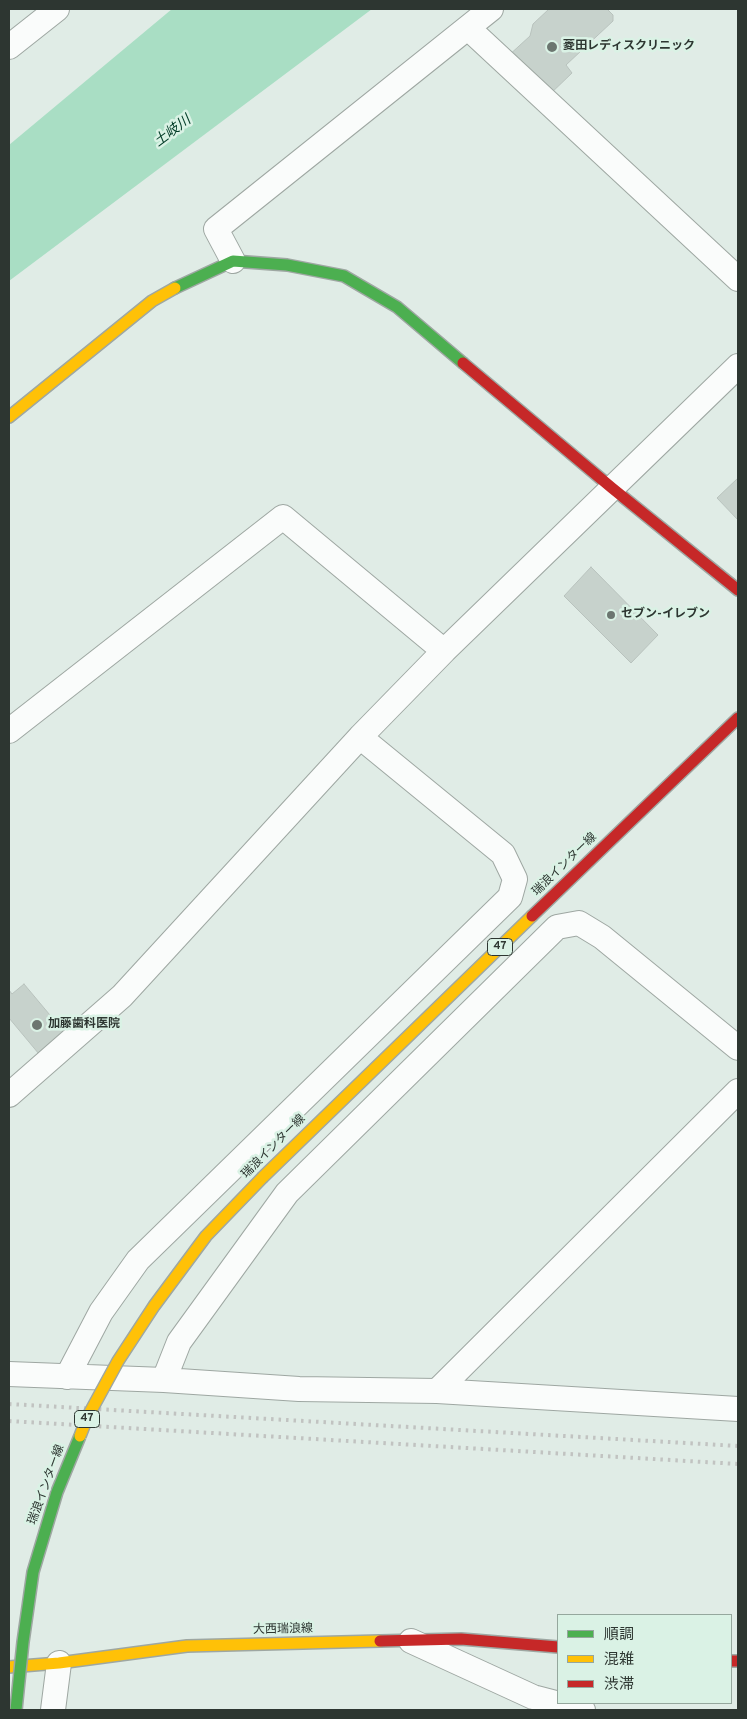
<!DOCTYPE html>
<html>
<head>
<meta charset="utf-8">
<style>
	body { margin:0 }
	#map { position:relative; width:747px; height:1719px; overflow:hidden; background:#e0ece6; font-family:Overpass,"Noto Sans JP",sans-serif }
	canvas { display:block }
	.frame { position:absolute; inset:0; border:10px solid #2d3631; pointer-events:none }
	.legend { position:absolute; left:557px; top:1614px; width:175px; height:90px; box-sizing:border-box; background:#daf2e5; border:1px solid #95a79d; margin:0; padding:6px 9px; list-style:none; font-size:15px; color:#2d3631 }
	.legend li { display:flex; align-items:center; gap:10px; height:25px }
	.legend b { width:25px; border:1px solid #95a79d }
</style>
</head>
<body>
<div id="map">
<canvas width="747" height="1719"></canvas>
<div class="frame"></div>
<ul class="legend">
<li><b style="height:6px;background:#4caf50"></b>順調</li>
<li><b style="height:6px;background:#ffc107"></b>混雑</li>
<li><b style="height:6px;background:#c62828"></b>渋滞</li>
</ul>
</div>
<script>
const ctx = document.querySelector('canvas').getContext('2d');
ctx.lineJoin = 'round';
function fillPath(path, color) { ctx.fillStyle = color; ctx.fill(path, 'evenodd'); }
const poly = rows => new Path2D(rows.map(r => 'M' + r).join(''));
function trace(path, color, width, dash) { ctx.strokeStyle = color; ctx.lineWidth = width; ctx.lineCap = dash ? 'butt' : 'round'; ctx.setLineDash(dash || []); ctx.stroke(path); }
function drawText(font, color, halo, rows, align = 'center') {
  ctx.font = font + ' Overpass,"Noto Sans JP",sans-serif'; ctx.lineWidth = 5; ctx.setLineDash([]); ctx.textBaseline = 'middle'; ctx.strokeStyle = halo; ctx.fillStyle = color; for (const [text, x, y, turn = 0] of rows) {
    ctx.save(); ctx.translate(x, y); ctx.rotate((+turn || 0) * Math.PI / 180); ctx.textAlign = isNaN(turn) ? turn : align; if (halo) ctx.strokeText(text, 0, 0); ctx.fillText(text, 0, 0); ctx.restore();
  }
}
fillPath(poly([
	[172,9,372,9,9,281,9,145]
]), '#a9dec4');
const building = poly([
	[549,9,607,9,613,15,613,21,566,65,572,73,547,97,507,57,530,36,533,24,549,9],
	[738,478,738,520,717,498,738,478],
	[591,567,658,635,631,663,564,596,591,567],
	[24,984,65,1033,39,1054,9,1018,9,990,12,994,24,984]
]);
fillPath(building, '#c7d2cc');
trace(building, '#b8c2bd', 1);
const street = poly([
	[468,28,738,279],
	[9,47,57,9],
	[233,261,216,229,491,9],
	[9,731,283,517,444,651],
	[9,1095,122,996,360,737,444,651,738,366],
	[9,1374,164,1380,299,1389,437,1391,738,1409],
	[67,1377,101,1312,138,1260,510,897,515,879,503,854,360,737],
	[164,1380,179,1342,287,1193,557,927,579,923,602,937,738,1048],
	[437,1391,738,1091],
	[411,1641,533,1697,583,1710],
	[53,1710,59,1663]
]);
const fast = poly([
	[175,288,233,261,287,265,344,276,397,307,463,363]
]);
const slow = poly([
	[9,417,152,301,175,288],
	[263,1177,532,916],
	[9,1667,59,1663,187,1646,380,1641]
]);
const jam = poly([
	[463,363,612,488,738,590],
	[532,916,738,718],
	[380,1641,461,1639,558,1647],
	[731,1661,738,1661]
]);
trace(street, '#9ea7a2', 26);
trace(fast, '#9ea7a2', 14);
trace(slow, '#9ea7a2', 14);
trace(jam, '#9ea7a2', 14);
trace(street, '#fafcfb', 24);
trace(fast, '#4caf50', 11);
trace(slow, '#ffc107', 11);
trace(jam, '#c62828', 11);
trace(poly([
	[9,1404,738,1446],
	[9,1421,738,1464]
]), '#c1c3c1', 4, [2.5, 5]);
const fastBridge = poly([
	[16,1710,23,1642,33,1572,57,1492,80,1436]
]);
const slowBridge = poly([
	[80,1436,87,1418,118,1361,154,1306,206,1236,263,1177]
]);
trace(fastBridge, '#9ea7a2', 14, []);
trace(slowBridge, '#9ea7a2', 14, []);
trace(fastBridge, '#4caf50', 11);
trace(slowBridge, '#ffc107', 11);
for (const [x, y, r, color] of [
	[552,47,6,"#6c7670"],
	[611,615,5,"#6c7670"],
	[37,1025,6,"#6c7670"]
]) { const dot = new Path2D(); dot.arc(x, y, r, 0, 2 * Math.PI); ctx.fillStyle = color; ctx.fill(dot); trace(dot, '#daf2e5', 2); }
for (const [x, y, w] of [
	[500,947,25],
	[87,1419,25]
]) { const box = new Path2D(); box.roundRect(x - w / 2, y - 8.5, w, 17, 4); ctx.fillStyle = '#daf2e5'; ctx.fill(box); trace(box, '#2d3631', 1); }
drawText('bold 11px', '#2d3631', null, [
	["47",500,947],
	["47",87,1419]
]);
drawText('bold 12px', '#2d3631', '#daf2e5', [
	["菱田レディスクリニック",563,47],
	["セブン-イレブン",621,615],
	["加藤歯科医院",48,1025]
], 'left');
drawText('12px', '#2d3631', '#daf2e5', [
	["瑞浪インター線",565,865,-44],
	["瑞浪インター線",274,1147,-45],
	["瑞浪インター線",47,1485,-70],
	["大西瑞浪線",283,1630,-1]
]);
drawText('italic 14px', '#003b26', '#daf2e5', [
	["土岐川",173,132,-37]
]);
</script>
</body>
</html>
